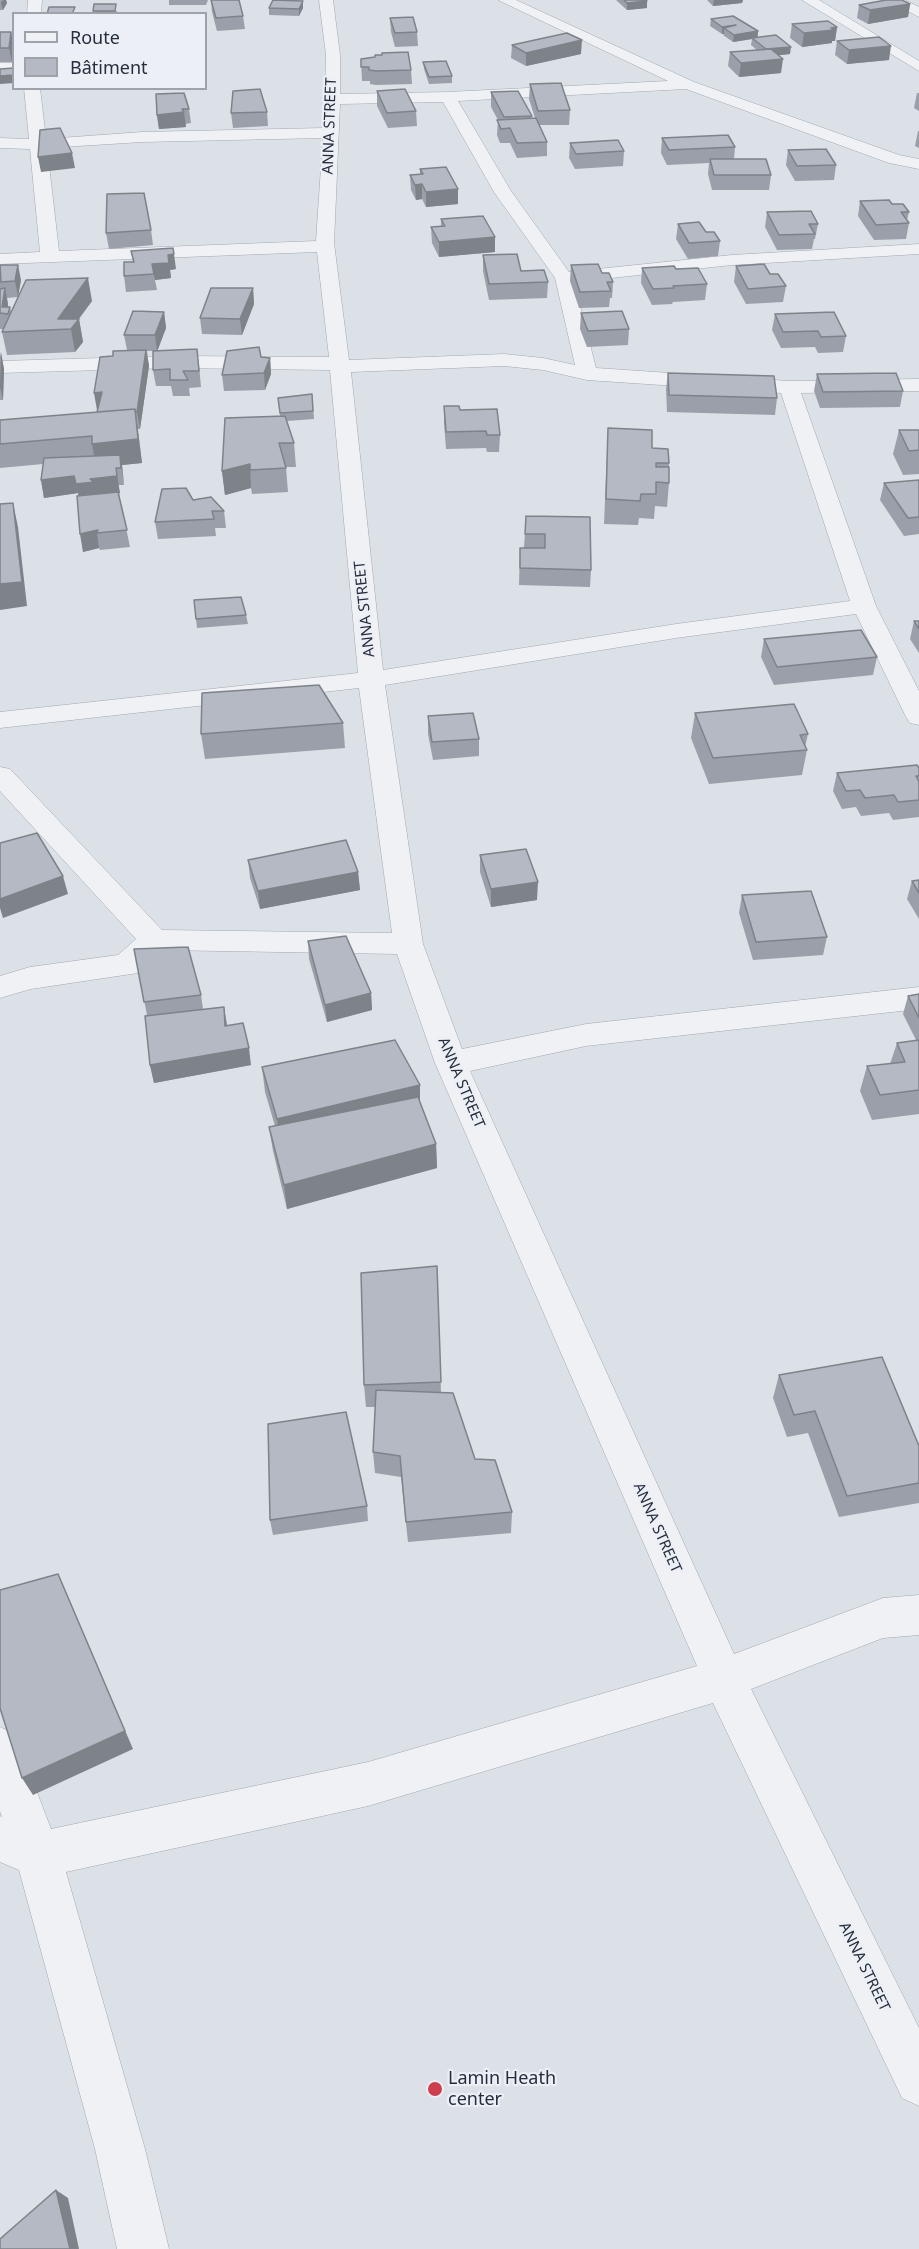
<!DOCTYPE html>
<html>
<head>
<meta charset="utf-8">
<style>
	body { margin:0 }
	#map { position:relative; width:919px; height:2249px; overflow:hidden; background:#dce0e7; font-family:"Noto Sans",sans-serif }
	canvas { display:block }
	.legend { position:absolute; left:12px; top:12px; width:195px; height:78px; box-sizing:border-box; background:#eceff5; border:2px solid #9da2ab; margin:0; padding:8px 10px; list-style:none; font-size:18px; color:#262e3d }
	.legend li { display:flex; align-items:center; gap:12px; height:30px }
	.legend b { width:30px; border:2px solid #9da2ab }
</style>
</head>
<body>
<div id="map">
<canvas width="919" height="2249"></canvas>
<ul class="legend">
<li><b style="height:8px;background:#eff1f5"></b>Route</li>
<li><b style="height:16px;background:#b4b9c4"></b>Bâtiment</li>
</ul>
</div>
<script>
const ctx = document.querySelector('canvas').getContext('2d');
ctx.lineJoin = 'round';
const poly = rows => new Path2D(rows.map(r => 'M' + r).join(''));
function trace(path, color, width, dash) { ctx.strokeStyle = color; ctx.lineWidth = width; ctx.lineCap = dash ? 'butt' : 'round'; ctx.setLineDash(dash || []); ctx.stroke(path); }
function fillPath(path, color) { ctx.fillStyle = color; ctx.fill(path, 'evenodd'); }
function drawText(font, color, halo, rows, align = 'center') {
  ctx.font = font + ' "Noto Sans",sans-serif'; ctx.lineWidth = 4.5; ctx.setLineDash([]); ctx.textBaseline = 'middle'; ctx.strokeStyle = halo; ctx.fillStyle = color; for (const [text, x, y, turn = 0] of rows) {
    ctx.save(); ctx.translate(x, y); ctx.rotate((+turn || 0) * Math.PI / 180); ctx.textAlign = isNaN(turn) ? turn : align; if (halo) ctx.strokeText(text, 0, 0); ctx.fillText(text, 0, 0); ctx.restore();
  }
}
const street = poly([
	[28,0,42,0,41,14,27,14,28,0],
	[319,0,333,0,340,55,340,94,448,92,668,81,498,0,516,0,694,82,899,155,919,159,919,169,889,163,686,89,458,101,511,191,569,272,732,255,919,244,919,254,732,265,574,282,596,368,789,381,919,379,919,391,801,393,876,606,919,691,919,725,910,723,906,717,856,614,676,638,385,685,423,944,462,1049,586,1024,919,987,919,1009,586,1046,470,1071,734,1654,883,1598,919,1595,919,1635,883,1638,751,1689,919,2028,919,2106,902,2098,713,1703,368,1806,66,1872,145,2149,169,2249,117,2249,95,2149,19,1870,0,1862,0,1816,2,1817,0,1811,0,1727,15,1734,51,1829,368,1762,697,1666,435,1063,397,954,161,950,138,973,31,989,0,998,0,976,30,967,118,955,136,939,0,791,0,767,10,769,162,930,392,933,359,688,0,728,0,712,358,673,330,370,171,368,0,373,0,361,171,356,329,357,317,252,0,264,0,254,40,252,30,149,0,148,0,138,29,139,24,88,40,88,46,139,142,132,324,128,326,55,319,0],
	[443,102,494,192,555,278,575,365,543,358,504,354,349,360,334,243,340,104,443,102],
	[323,138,316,241,59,251,47,148,142,142,323,138],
	[504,366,543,370,587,380,781,393,850,601,676,624,383,670,351,372,504,366],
	[802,0,819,0,919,61,919,71,802,0],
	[887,0,905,0,919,7,919,17,887,0],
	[0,63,14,63,14,72,0,73,0,63]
]);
trace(street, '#a2a7b1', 1);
fillPath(street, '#eff1f5');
fillPath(poly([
	[0,0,6,0,7,3,3,10,0,10],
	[169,0,208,0,206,5,169,5],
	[211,0,243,16,245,29,217,31,212,12],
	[616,0,646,0,647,8,627,10],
	[707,0,743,0,742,3,713,6],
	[910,4,908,17,868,24,857,18,859,5],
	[269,8,303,8,299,16,269,15],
	[93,11,117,11,117,14,93,14],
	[390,18,417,32,418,46,395,47,391,32],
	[711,19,758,31,758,37,790,54,778,55,781,73,739,77,728,66,730,52,757,50,751,45,752,39,733,42,723,35,724,34,722,34,710,26],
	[792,24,837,27,835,41,832,41,832,43,802,47,790,38],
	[0,32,11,32,14,45,12,62,0,62],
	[837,41,889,60,847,64,835,55],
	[512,45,581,54,526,66,511,58],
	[375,57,411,70,412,84,376,85,370,84,370,81,362,81,361,59],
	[423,62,452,76,452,83,429,84,424,69],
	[530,84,570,110,569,125,539,125,547,142,547,156,517,158,510,143,500,143,497,135,498,120,491,107,491,92,532,116,532,119,535,118,529,99],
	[377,91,416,111,417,126,388,128,377,106],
	[917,93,919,93,919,111,914,108],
	[156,94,189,109,191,123,185,124,186,127,159,129,157,115],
	[267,112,268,126,233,128,231,113],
	[918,131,919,131,919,148,915,146],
	[662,138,735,147,734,159,771,175,769,190,712,190,708,174,709,163,667,165,661,153],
	[570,143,624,151,623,166,575,169,569,158],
	[788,150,836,165,834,180,795,181,786,165],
	[420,169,458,204,426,207,422,199,416,200,411,190,410,175,420,174],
	[860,201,892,204,909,212,907,220,909,223,906,239,874,240,858,216],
	[767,212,818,224,815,239,814,239,812,249,777,250,765,227],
	[441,219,495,237,495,252,439,257,432,243,431,227,441,227],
	[678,224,706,232,720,241,718,256,688,259,676,239],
	[151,230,153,245,109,249,106,233],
	[131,251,176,269,170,270,171,278,155,280,157,290,126,292,124,276,133,262],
	[483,255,548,282,547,298,489,300,483,271],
	[0,265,21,280,18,296,92,301,79,319,83,342,75,352,7,355,2,332,3,329,0,329],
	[18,297,11,312,10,307,8,307,7,298],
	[571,265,602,273,613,282,612,298,610,298,609,307,579,308,570,281],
	[736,266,770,274,786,286,783,302,746,304,734,282],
	[642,268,676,269,707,284,705,300,673,302,672,304,652,305,641,283],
	[253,288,254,304,242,335,202,334,200,318],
	[164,312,166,328,157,351,199,365,201,387,189,388,190,396,173,396,171,386,156,386,153,370,153,351,147,351,149,366,140,429,138,429,142,463,122,465,124,485,118,485,120,493,119,494,130,547,100,550,99,548,83,552,78,493,44,498,41,480,43,464,0,468,0,420,97,412,113,356,127,350,124,335],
	[581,313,629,329,628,345,587,347,580,329],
	[775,314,846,336,843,352,818,353,815,347,781,348,772,330],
	[0,352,4,369,3,400,0,400],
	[261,357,270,358,271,374,265,390,224,391,222,375],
	[668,373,777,398,775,415,667,412,666,389],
	[817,374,903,391,900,407,820,408,814,391],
	[312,394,314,419,287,421,294,443,296,467,286,467,288,492,252,494,251,488,225,495,222,471,280,416,278,398],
	[444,406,460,410,500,435,499,452,487,452,486,448,446,449,444,423],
	[608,428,652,448,669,463,669,483,667,507,655,506,654,519,639,518,638,525,604,524],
	[899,430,919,430,919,474,903,475,893,454],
	[919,480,919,534,904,536,880,500,884,483],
	[193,500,224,511,226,528,215,528,216,536,158,539,155,522],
	[526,516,591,570,590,587,519,585,520,548,524,548],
	[194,600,246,615,248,624,197,628],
	[914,621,919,621,919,653,910,639],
	[764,639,877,657,873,675,774,685,761,657],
	[695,713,808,734,805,747,807,750,802,775,709,784,691,738],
	[428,716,479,739,479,756,433,760,428,734],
	[343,723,345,748,205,759,201,734],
	[919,768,919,817,893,820,889,813,861,816,856,807,842,809,833,791,837,773],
	[480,855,537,900,491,907,480,872],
	[248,860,358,872,360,890,260,909,250,878],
	[919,880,919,919,907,899,912,881],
	[742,895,827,937,823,955,753,960,739,913],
	[308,941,371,993,372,1010,327,1022,309,959],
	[134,949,201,995,203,1009,227,1026,251,1065,154,1083,150,1065,147,1015],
	[919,994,919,1114,872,1120,860,1091,867,1066,890,1064,897,1043,916,1040,903,1014,908,996],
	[262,1067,420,1102,436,1144,437,1168,287,1209,273,1151,269,1127,275,1126,265,1092],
	[437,1266,441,1392,475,1459,512,1512,511,1533,408,1542,401,1477,375,1473,373,1452,375,1407,366,1407,364,1385],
	[779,1375,919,1446,919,1503,839,1517,808,1433,787,1437,773,1398],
	[367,1506,368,1521,273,1535,270,1520]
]), '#9b9fa9');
fillPath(poly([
	[3,0,6,0,7,3,3,10,1,3],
	[714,0,743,0,742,3,713,6],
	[303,1,303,8,299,16,299,9],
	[647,1,647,8,627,10,627,3],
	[910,4,908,17,868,24,870,10],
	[736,25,724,28,724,34,722,34,722,27],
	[837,27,835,41,832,41,832,43,802,47,804,33],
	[758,31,757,38,752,38,752,39,733,42,734,35],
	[11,32,14,45,12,62,9,48],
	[582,40,581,54,526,66,526,53],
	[891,46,889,60,847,64,849,50],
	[791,47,790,54,765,57,766,49],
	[783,59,781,73,739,77,741,63],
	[14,75,14,83,0,84,0,76],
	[184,112,186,127,159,129,157,115],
	[72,153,75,168,41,172,38,157],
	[422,184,422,199,416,200,415,185],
	[458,189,458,204,426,207,426,192],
	[495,237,495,252,439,257,439,242],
	[174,254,176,269,170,270,171,278,155,280,152,264,168,255],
	[18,265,21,280,18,297,15,281],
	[88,278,92,301,77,321,79,319,83,342,75,352,71,329,58,319],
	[5,288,8,304,7,314,2,307],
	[253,288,254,304,242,335,240,319],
	[164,312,166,328,157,352,155,335],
	[146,350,149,366,140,429,137,412],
	[1,352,4,369,3,400,0,387],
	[270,358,271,374,265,390,264,373],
	[102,392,105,409,97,410,94,393],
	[135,409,142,463,122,465,124,485,121,465,96,468,92,444],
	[250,464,251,488,225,495,222,471],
	[116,468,120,493,97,496,80,501,76,484],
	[74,476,78,493,44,498,41,480],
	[13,503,18,527,27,606,0,610,0,584],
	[98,530,97,533,99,548,83,552,80,534],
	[358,872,360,890,260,909,258,891],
	[63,876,68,894,3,918,0,908,0,899],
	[538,882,537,900,491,907,491,889],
	[371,993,372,1010,327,1022,325,1005],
	[224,1007,227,1025,228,1044,225,1026],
	[249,1048,251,1065,154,1083,150,1065],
	[420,1085,420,1109,280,1144,277,1119],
	[436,1144,437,1168,287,1209,284,1185],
	[58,1574,133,1749,33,1795,22,1778],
	[56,2190,68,2198,79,2249,70,2249]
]), '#7e8289');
const building = poly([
	[211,0,239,0,243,16,216,18,211,0],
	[273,0,303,1,299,9,269,8,273,0],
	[624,0,646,0,647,1,627,3,624,0],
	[886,0,902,0,910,4,870,10,859,5,886,0],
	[94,4,116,4,115,11,93,11,94,4],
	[49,7,75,7,72,14,47,14,49,7],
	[733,16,758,31,734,35,724,28,736,25,722,27,711,19,733,16],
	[413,17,417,32,395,33,390,18,413,17],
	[828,21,837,27,831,28,834,30,804,33,792,24,828,21],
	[0,32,11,32,9,48,0,48,0,32],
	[567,33,582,40,526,53,512,45,567,33],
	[776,35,791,47,766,49,752,38,776,35],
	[879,37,891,46,849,50,837,41,879,37],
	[771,49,783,59,741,63,730,52,771,49],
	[408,52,411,70,376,71,369,70,369,67,361,67,361,59,375,57,375,55,382,55,382,53,408,52],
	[446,61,452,76,429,77,423,62,446,61],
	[14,68,14,75,0,76,0,69,14,68],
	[561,83,570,110,538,111,530,84,561,83],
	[260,89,267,112,231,113,233,91,260,89],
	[405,89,416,111,387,113,377,91,405,89],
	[518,91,532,116,504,117,491,92,518,91],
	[184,93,189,109,182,109,184,112,157,115,156,94,184,93],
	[536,118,547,142,517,143,510,128,501,129,497,120,536,118],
	[60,128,72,153,38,157,40,130,60,128],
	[728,135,735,147,669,150,662,138,728,135],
	[618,140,624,151,576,154,570,143,618,140],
	[826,149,836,165,797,166,788,150,826,149],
	[710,159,766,159,771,175,714,175,710,159],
	[446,167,458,189,426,192,422,184,415,185,410,175,423,174,420,169,446,167],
	[144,193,151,230,106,233,107,194,144,193],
	[889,200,892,204,903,204,909,212,901,212,909,223,876,225,860,201,889,200],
	[811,211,818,224,809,224,815,234,779,235,767,212,811,211],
	[483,216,495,237,439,242,431,227,445,226,441,219,483,216],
	[699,222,706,232,714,232,720,241,689,243,678,224,699,222],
	[173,248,174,254,168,255,169,263,152,264,154,274,124,276,124,262,134,262,131,251,173,248],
	[517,254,521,271,544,270,548,282,489,284,483,255,517,254],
	[598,264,602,273,609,273,613,282,607,282,611,291,580,292,571,265,598,264],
	[764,264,770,274,778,274,786,286,748,289,736,266,764,264],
	[0,265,18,265,15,281,1,282,0,265],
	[674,266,676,269,698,268,707,284,673,286,674,288,653,289,642,268,674,266],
	[88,278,58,319,79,319,71,329,2,332,26,280,88,278],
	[5,288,2,307,10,307,8,314,0,313,0,289,5,288],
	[211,288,253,288,240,319,200,318,211,288],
	[133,311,164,312,155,335,124,335,133,311],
	[622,311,629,329,588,331,581,313,622,311],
	[834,312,846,336,821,337,818,331,783,332,775,314,834,312],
	[259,347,261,357,270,358,264,373,222,375,227,351,259,347],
	[197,349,199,371,183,371,188,380,170,380,170,369,153,370,153,351,197,349],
	[146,350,137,412,135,412,135,409,97,412,102,392,94,393,100,357,113,356,113,351,146,350],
	[668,373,774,376,777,398,669,395,668,373],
	[896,373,903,391,823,392,817,374,896,373],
	[312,394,313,411,280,413,278,398,312,394],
	[444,406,459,406,460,410,497,409,500,435,487,435,486,431,446,432,444,406],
	[135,409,138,439,92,444,92,436,0,444,0,420,135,409],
	[285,416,294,443,279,443,286,468,250,470,250,464,222,471,225,418,285,416],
	[608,428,652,430,652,448,668,449,669,463,656,463,656,467,669,467,669,483,656,482,656,494,641,494,640,501,606,499,608,428],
	[899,430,919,430,919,450,909,451,899,430],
	[120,455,121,468,116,468,117,476,90,479,94,482,76,484,74,476,41,480,44,458,120,455],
	[919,480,919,517,908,518,884,483,919,480],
	[186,488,193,500,211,497,224,511,212,511,214,519,155,522,162,489,186,488],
	[118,492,127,530,97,533,98,530,80,534,77,496,118,492],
	[13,503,22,582,0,584,0,504,13,503],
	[526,516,590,517,591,570,520,568,520,548,545,548,545,534,525,534,526,516],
	[241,597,246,615,196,619,194,600,241,597],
	[914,621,919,621,919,629,914,621],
	[861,630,877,657,777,667,764,639,861,630],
	[319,685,343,723,201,734,202,693,319,685],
	[794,704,808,734,800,735,807,750,713,758,695,713,794,704],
	[473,713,479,739,432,742,428,716,473,713],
	[917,765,919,768,919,776,916,776,919,782,919,800,898,802,894,795,865,798,860,790,846,791,837,773,917,765],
	[37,833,63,876,0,899,0,843,37,833],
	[346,840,358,872,258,891,248,860,346,840],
	[526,849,538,882,491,889,480,855,526,849],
	[919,880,919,893,912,881,919,880],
	[811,891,827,937,756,942,742,895,811,891],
	[346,936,371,993,325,1005,308,941,346,936],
	[188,947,201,995,144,1002,134,949,188,947],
	[919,994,919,1018,908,996,919,994],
	[224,1007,225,1026,243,1023,249,1048,150,1065,145,1016,224,1007],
	[395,1040,420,1085,277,1119,262,1067,395,1040],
	[919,1040,919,1090,880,1095,867,1066,905,1062,897,1043,919,1040],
	[418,1097,436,1144,284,1185,269,1127,418,1097],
	[437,1266,441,1382,364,1385,361,1273,437,1266],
	[882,1357,919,1446,919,1483,847,1496,815,1411,794,1415,779,1375,882,1357],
	[376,1390,453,1393,475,1459,495,1460,512,1512,406,1522,400,1456,373,1452,376,1390],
	[346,1412,367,1506,270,1520,268,1424,346,1412],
	[58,1574,125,1731,22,1778,0,1708,0,1590,58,1574],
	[56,2190,70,2249,0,2249,0,2239,56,2190]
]);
fillPath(building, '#b4b9c4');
trace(building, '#7e8289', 1.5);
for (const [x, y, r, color] of [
	[435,2089,8,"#cf3e4e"]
]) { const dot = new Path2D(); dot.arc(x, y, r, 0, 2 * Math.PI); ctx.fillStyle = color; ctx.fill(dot); trace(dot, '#eceff5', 2); }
drawText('15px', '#262e3d', '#eceff5', [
	["ANNA STREET",330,126,-88],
	["ANNA STREET",365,609,-96],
	["ANNA STREET",461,1083,67],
	["ANNA STREET",657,1528,66],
	["ANNA STREET",864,1967,64]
]);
drawText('18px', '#262e3d', '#eceff5', [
	["Lamin Heath",448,2079],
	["center",448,2100]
], 'left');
</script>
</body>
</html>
